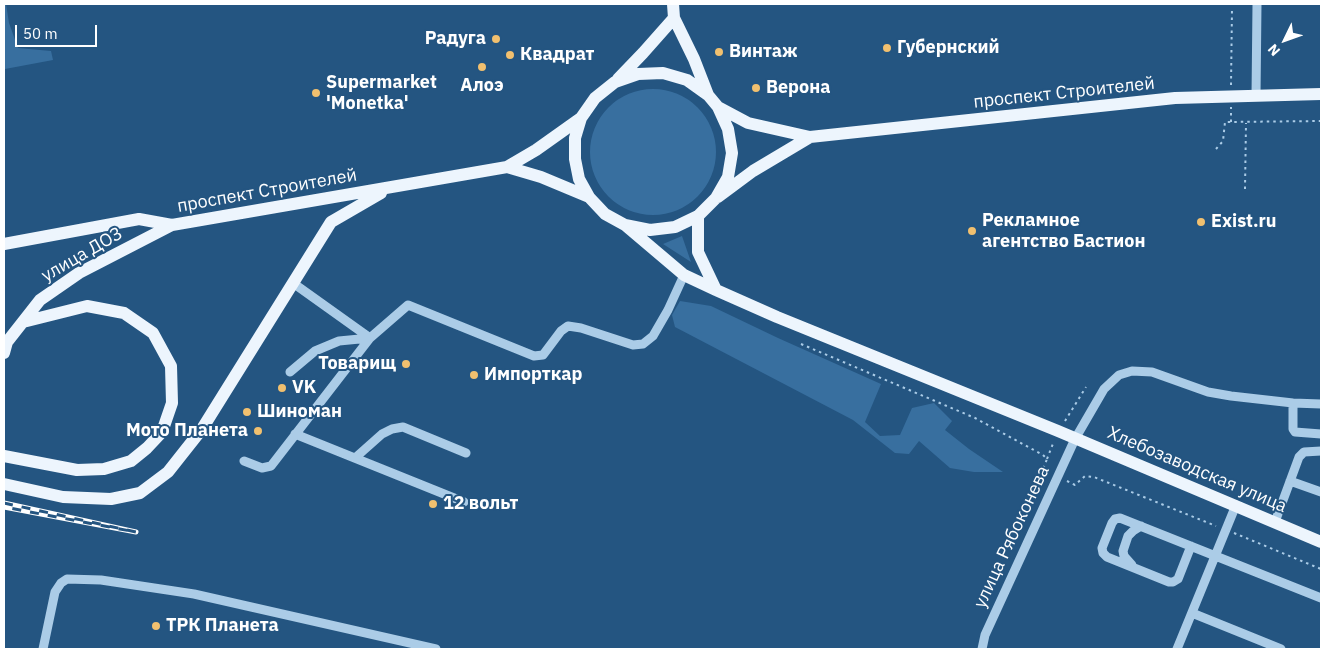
<!DOCTYPE html>
<html>
<head>
<meta charset="utf-8">
<style>
	body { margin:0 }
	#map { position:relative; width:1325px; height:653px; overflow:hidden; background:#245581; font-family:"IBM Plex Sans",sans-serif }
	canvas { display:block }
	.frame { position:absolute; inset:0; border:5px solid #fff; pointer-events:none }
	.north { position:absolute; left:1260px; top:15px; width:50px; height:50px; -webkit-text-stroke:4px #245581; paint-order:stroke; rotate:228deg; font-size:14px; font-weight:700; line-height:20px; text-align:center; color:#fff }
	.north::after { content:''; display:block; margin:auto; width:18px; height:22px; background:#fff; clip-path:polygon(50% 0,100% 100%,50% 72%,0 100%) }
	.scale { position:absolute; left:15px; top:25px; width:82px; height:22px; box-sizing:border-box; border:2px solid #fff; border-top:0; padding-left:6px; font-size:15px; line-height:18px; white-space:nowrap; color:#fff; -webkit-text-stroke:4px #245581; paint-order:stroke }
</style>
</head>
<body>
<div id="map">
<canvas width="1325" height="653"></canvas>
<div class="frame"></div>
<div class="north">N</div>
<div class="scale">50 m</div>
</div>
<script>
const ctx = document.querySelector('canvas').getContext('2d');
ctx.lineJoin = 'round';
function fillPath(path, color) { ctx.fillStyle = color; ctx.fill(path, 'evenodd'); }
const poly = rows => new Path2D(rows.map(r => 'M' + r).join(''));
function trace(path, color, width, dash) { ctx.strokeStyle = color; ctx.lineWidth = width; ctx.lineCap = dash ? 'butt' : 'round'; ctx.setLineDash(dash || []); ctx.stroke(path); }
function drawText(font, color, halo, rows, align = 'center') {
  ctx.font = font + ' "IBM Plex Sans",sans-serif'; ctx.lineWidth = 4; ctx.setLineDash([]); ctx.textBaseline = 'middle'; ctx.strokeStyle = halo; ctx.fillStyle = color; for (const [text, x, y, turn = 0] of rows) {
    ctx.save(); ctx.translate(x, y); ctx.rotate((+turn || 0) * Math.PI / 180); ctx.textAlign = isNaN(turn) ? turn : align; if (halo) ctx.strokeText(text, 0, 0); ctx.fillText(text, 0, 0); ctx.restore();
  }
}
fillPath(poly([
	[4,4,6,4,9,23,18,48,51,51,53,60,5,69,4,67],
	'590 152a63 63 0 1 1 126 0a63 63 0 1 1-126 0Z',
	[682,236,691,262,663,244],
	[680,301,711,306,778,338,881,384,865,422,880,436,900,435,912,408,934,403,952,421,945,430,969,449,1003,472,974,472,950,468,919,441,909,454,895,453,853,420,675,327,672,315]
]), '#386f9f');
trace(poly([
	[1231,85,1232,8],
	[1231,122,1231,107],
	[1216,149,1223,141,1225,122,1321,121],
	[1245,189,1246,123],
	[801,344,975,418,1043,455,1047,459,1043,469,1049,472],
	[1065,421,1086,387],
	[1047,459,1054,441],
	[1067,481,1075,485,1085,476,1094,477,1216,526],
	[1234,533,1321,569]
]), '#abcce7', 2, [2.5, 4]);
trace(poly([
	[1256,96,1257,4],
	[293,283,370,338],
	[290,372,315,351,339,341,370,338],
	[1293,403,1293,429,1295,432,1321,434],
	[295,434,464,502],
	[355,458,382,434,392,429,403,427,466,453],
	[244,461,262,468,271,466,370,338,408,305,534,356,543,355,561,331,568,326,581,328,633,345,643,344,653,336,668,310,684,275],
	[1290,481,1321,492],
	[1275,522,1299,457,1304,452,1321,451],
	[1191,546,1178,579,1173,582,1169,582,1107,557,1103,553,1102,548,1112,523,1115,519,1120,518,1321,598],
	[1132,565,1124,556,1123,551,1128,536,1133,531,1141,526],
	[1192,613,1281,649],
	[43,649,55,592,61,583,67,579,101,580,194,594,436,649],
	[982,649,985,635,1075,439,1104,389,1119,375,1132,371,1152,372,1208,392,1231,396,1293,403,1321,404],
	[1177,649,1236,505]
]), '#abcce7', 9);
trace(poly([
	[673,4,674,18,694,59,708,95],
	[618,79,643,53,674,18],
	[718,107,748,123,810,137,1175,98,1321,94],
	[507,167,541,177,589,197],
	[718,197,753,171,810,137],
	[698,216,675,227,650,230,625,225,605,214,589,197,579,179,575,159,575,138,581,118,595,98,615,82,638,74,663,73,687,80,708,95,718,107,728,129,732,153,728,177,716,198,698,216,698,252,716,290],
	[625,225,684,275,716,290,777,317,1058,431,1321,542],
	[4,244,139,219,172,225,507,167,536,150,581,118],
	[4,353,7,342,40,300,79,273,172,225],
	[4,456,77,470,104,469,131,461,147,448,162,432,172,403,171,366,153,333,124,313,87,306,23,322],
	[4,484,63,497,111,499,140,493,168,472,202,429,331,222,381,193]
]), '#edf5fd', 12);
const rail = poly([
	[4,503,136,532,4,507]
]);
trace(rail, '#fff', 5);
trace(rail, '#245581', 3, [9]);
for (const [x, y, r, color] of [
	[496,39,5,"#f1c06f"],
	[887,48,5,"#f1c06f"],
	[719,52,5,"#f1c06f"],
	[510,55,5,"#f1c06f"],
	[482,67,5,"#f1c06f"],
	[756,88,5,"#f1c06f"],
	[316,93,5,"#f1c06f"],
	[1201,222,5,"#f1c06f"],
	[972,231,5,"#f1c06f"],
	[406,364,5,"#f1c06f"],
	[474,375,5,"#f1c06f"],
	[282,388,5,"#f1c06f"],
	[247,412,5,"#f1c06f"],
	[258,431,5,"#f1c06f"],
	[433,504,5,"#f1c06f"],
	[156,626,5,"#f1c06f"]
]) { const dot = new Path2D(); dot.arc(x, y, r, 0, 2 * Math.PI); ctx.fillStyle = color; ctx.fill(dot); trace(dot, '#245581', 2); }
drawText('bold 18px', '#fff', '#245581', [
	["Радуга",486,39,"right"],
	["Губернский",897,48],
	["Винтаж",729,52],
	["Квадрат",520,55],
	["Supermarket",326,83],
	["'Monetka'",326,104],
	["Алоэ",482,86,"center"],
	["Верона",766,88],
	["Рекламное",982,221],
	["агентство Бастион",982,242],
	["Exist.ru",1211,222],
	["Товарищ",396,364,"right"],
	["Импорткар",484,375],
	["VK",292,388],
	["Шиноман",257,412],
	["Мото Планета",248,431,"right"],
	["12 вольт",443,504],
	["ТРК Планета",166,626]
], 'left');
drawText('18px', '#fff', '#245581', [
	["проспект Строителей",1064,93,-6],
	["проспект Строителей",267,191,-10],
	["улица ДОЗ",82,255,-30],
	["Хлебозаводская улица",1197,470,23],
	["улица Рябоконева",1012,537,-65]
]);
</script>
</body>
</html>
